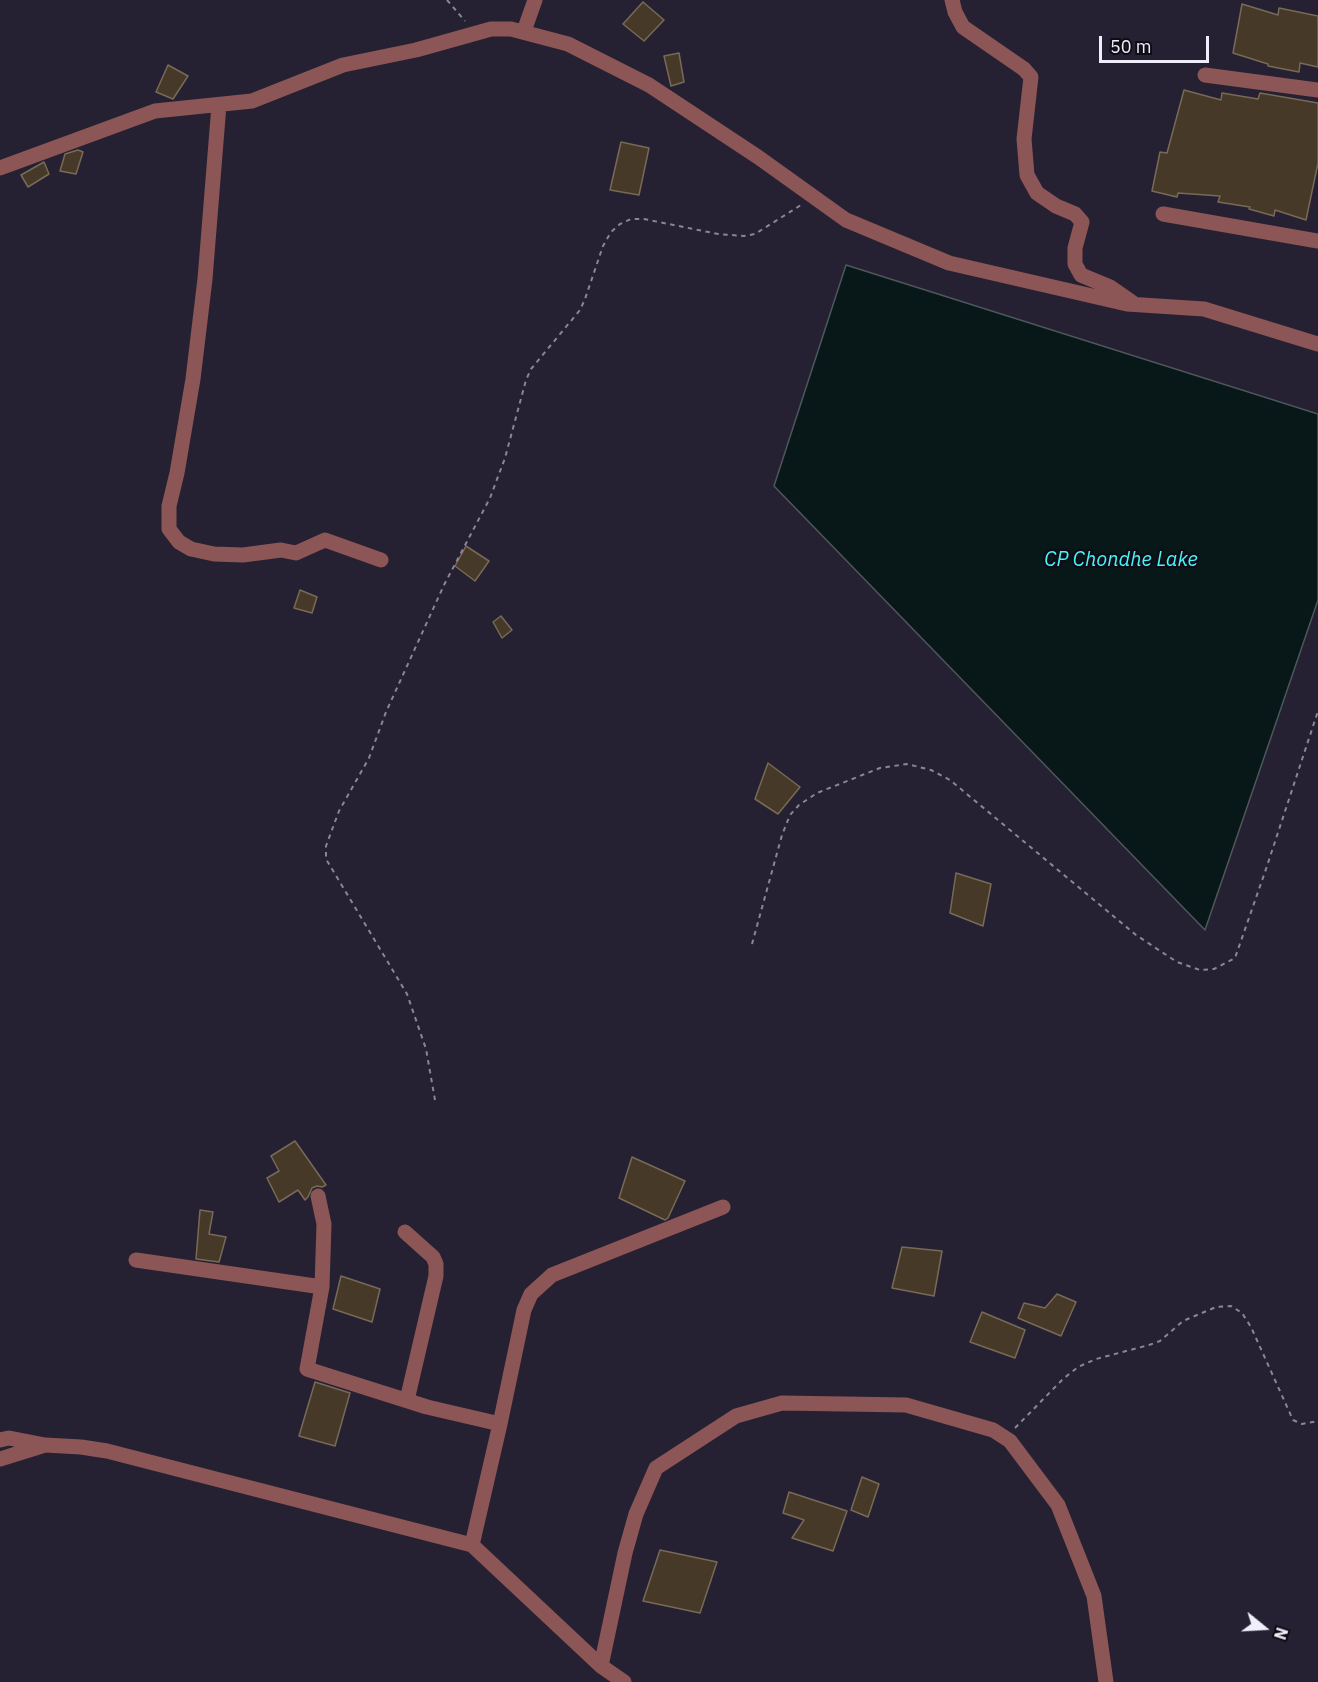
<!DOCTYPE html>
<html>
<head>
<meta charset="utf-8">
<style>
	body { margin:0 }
	#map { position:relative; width:1318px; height:1682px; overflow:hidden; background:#252133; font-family:"IBM Plex Sans",sans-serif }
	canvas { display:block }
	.north { position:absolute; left:1234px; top:1598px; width:60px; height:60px; -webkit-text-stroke:4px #0e0c14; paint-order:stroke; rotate:108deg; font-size:16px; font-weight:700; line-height:24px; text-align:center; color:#f0eefb }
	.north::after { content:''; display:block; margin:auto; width:21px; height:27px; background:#f0eefb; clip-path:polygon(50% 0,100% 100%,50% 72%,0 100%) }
	.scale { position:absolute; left:1099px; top:36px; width:110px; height:27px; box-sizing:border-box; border:3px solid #f0eefb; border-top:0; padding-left:8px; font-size:18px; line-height:21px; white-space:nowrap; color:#f0eefb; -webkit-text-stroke:4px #0e0c14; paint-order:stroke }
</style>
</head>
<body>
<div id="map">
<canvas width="1318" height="1682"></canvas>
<div class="north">N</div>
<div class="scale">50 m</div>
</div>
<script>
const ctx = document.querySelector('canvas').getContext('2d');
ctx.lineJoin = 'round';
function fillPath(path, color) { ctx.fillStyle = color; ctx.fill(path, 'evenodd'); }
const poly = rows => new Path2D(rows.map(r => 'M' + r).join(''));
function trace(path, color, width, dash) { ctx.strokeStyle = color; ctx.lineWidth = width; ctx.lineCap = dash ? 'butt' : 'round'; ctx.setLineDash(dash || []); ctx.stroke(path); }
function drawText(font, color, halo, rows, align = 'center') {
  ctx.font = font + ' "IBM Plex Sans",sans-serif'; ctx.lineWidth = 4.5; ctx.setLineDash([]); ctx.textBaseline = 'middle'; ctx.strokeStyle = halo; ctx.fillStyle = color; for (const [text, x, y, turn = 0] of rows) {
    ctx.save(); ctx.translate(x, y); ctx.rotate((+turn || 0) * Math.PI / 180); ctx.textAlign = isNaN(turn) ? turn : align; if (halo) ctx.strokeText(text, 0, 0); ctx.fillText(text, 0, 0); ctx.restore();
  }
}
const water = poly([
	[846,265,1318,414,1318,600,1205,930,774,486,846,265]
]);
fillPath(water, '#081717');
trace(water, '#4e585b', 1.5);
const building = poly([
	[643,2,664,20,644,41,623,24,643,2],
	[1242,4,1278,15,1279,8,1318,16,1318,67,1300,63,1299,72,1268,66,1268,64,1233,53,1242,4],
	[679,53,684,82,671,86,664,56,679,53],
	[168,65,188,76,173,99,156,92,168,65],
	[1184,90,1221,100,1222,93,1258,99,1260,93,1318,103,1318,163,1306,220,1275,210,1274,216,1249,209,1250,207,1218,202,1220,196,1178,193,1177,197,1152,191,1160,152,1167,153,1184,90],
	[621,142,649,148,639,195,610,190,621,142],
	[78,150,83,152,76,174,60,171,65,154,78,150],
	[44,162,49,174,28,187,21,175,44,162],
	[466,546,489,561,475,581,455,566,466,546],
	[300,590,317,597,312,613,294,608,300,590],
	[501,616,512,630,502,638,493,622,501,616],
	[768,763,800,787,778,814,755,799,768,763],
	[956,873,991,884,983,926,950,913,956,873],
	[295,1141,326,1185,322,1187,317,1186,312,1188,308,1197,305,1200,298,1190,279,1202,267,1178,279,1171,271,1156,295,1141],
	[632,1157,685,1181,668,1218,665,1220,619,1198,632,1157],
	[200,1210,213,1212,209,1234,226,1237,219,1262,196,1259,200,1210],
	[902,1247,942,1251,934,1296,892,1288,902,1247],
	[341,1276,380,1289,372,1322,333,1309,341,1276],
	[1057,1294,1076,1302,1061,1336,1018,1318,1024,1303,1045,1308,1057,1294],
	[982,1312,1025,1330,1015,1358,970,1342,982,1312],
	[315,1382,350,1393,335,1446,299,1436,315,1382],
	[862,1477,879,1484,868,1517,851,1510,862,1477],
	[789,1492,847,1511,833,1551,792,1538,804,1520,783,1513,789,1492],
	[660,1550,717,1562,700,1613,643,1601,660,1550]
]);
fillPath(building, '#463928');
trace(building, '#786a57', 1.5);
trace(poly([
	[447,0,465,21],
	[752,944,782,835,790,815,799,805,817,793,880,768,907,764,931,770,950,780,1136,935,1177,962,1200,970,1214,969,1235,958,1266,869,1318,711],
	[435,1100,426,1049,407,994,326,859,326,846,339,811,369,758,386,712,444,585,490,498,505,458,526,380,531,369,580,310,585,299,603,246,611,232,620,224,631,219,644,219,718,234,744,236,755,234,801,205],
	[1015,1428,1063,1379,1078,1367,1096,1359,1149,1345,1160,1341,1183,1321,1216,1307,1231,1306,1242,1313,1251,1327,1293,1420,1302,1424,1318,1421]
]), '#898696', 2, [4.5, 4.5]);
trace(poly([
	[952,0,955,12,963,27,1024,69,1031,77,1024,139,1027,175,1037,193,1056,206,1075,214,1082,222,1075,248,1075,264,1081,275,1110,287,1133,303],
	[524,31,535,0],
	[1205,75,1318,90],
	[219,105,205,279,193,379,177,473,169,506,169,529,179,542,191,549,214,554,243,555,281,550,296,553,325,540,381,560],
	[0,168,155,111,252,101,343,65,416,50,491,29,511,29,568,44,649,85,758,157,846,220,949,263,1127,304,1204,309,1318,344],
	[1163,214,1318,241],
	[318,1196,324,1224,322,1287],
	[405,1232,433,1257,436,1264,436,1276,407,1400],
	[136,1260,322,1287,307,1369,427,1407,500,1424,472,1545],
	[500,1424,524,1310,531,1294,552,1275,723,1207],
	[0,1440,9,1438,45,1445,81,1447,107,1451,472,1545,601,1666,624,1682],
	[0,1459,45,1445],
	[601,1666,625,1553,636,1514,656,1468,736,1416,782,1403,906,1405,993,1430,1010,1441,1058,1505,1094,1596,1106,1682]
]), '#8d5656', 15);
drawText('italic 20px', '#48f3fa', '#0e0c14', [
	["CP Chondhe Lake",1121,560]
]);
</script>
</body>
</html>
